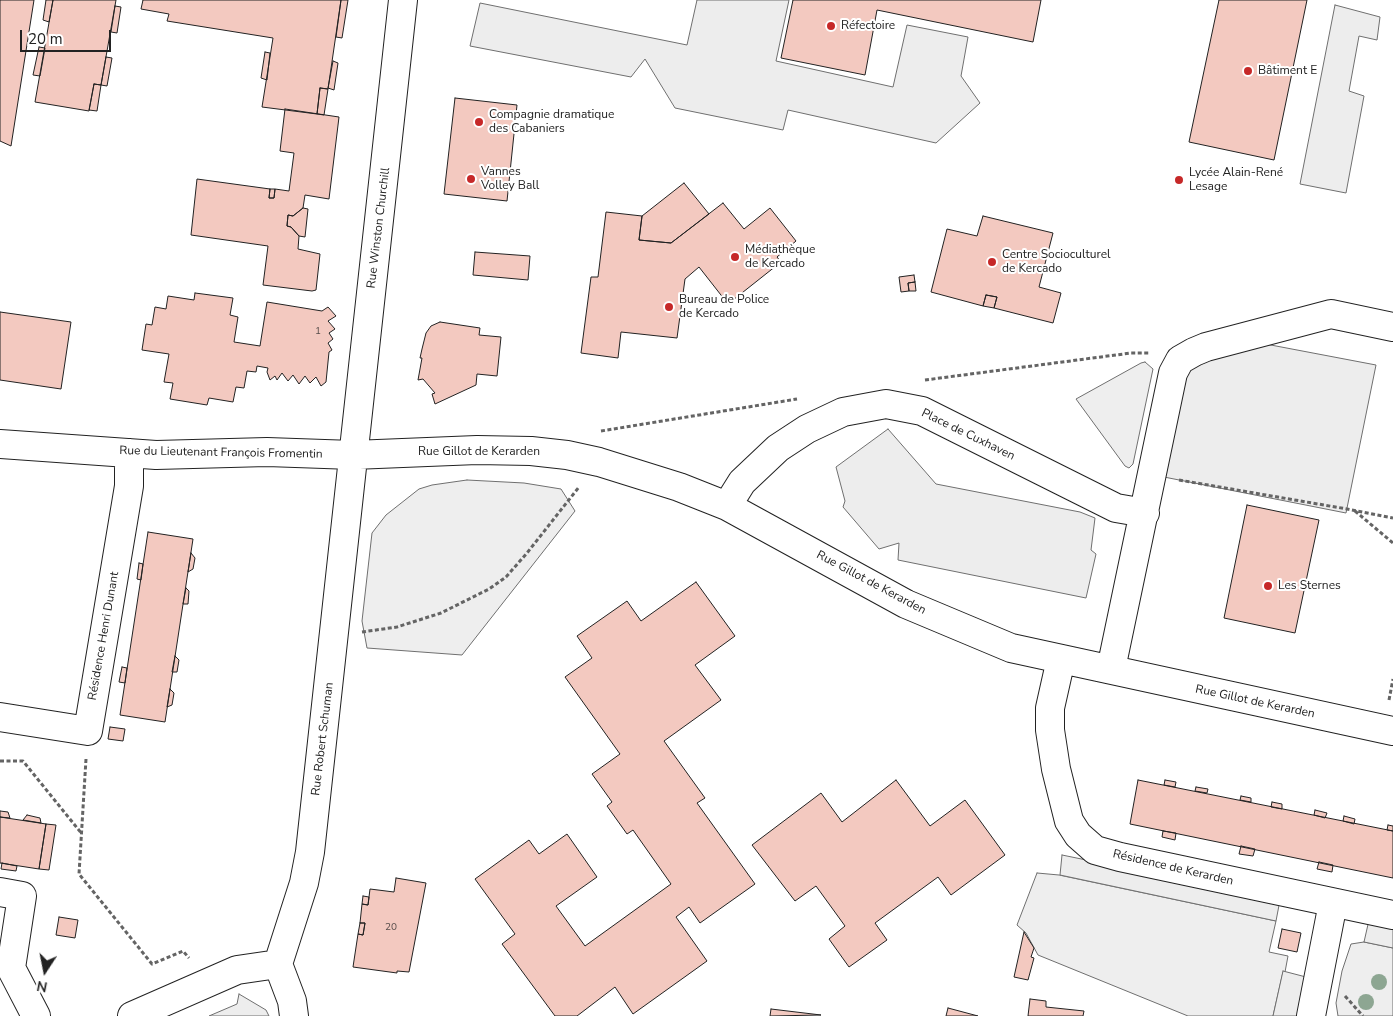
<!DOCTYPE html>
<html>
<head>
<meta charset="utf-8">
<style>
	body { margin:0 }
	#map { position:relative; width:1393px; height:1016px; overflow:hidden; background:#fff; font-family:"Nunito Sans",sans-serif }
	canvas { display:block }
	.north { position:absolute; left:20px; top:946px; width:50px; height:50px; -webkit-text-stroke:4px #fff; paint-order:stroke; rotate:191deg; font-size:14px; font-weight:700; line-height:20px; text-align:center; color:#222 }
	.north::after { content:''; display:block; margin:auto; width:18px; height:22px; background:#222; clip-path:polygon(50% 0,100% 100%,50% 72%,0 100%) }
	.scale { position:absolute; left:20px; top:30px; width:91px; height:22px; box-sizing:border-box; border:2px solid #222; border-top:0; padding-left:6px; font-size:15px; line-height:18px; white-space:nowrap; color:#222; -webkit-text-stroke:4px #fff; paint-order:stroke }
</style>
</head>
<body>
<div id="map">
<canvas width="1393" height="1016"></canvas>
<div class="north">N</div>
<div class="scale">20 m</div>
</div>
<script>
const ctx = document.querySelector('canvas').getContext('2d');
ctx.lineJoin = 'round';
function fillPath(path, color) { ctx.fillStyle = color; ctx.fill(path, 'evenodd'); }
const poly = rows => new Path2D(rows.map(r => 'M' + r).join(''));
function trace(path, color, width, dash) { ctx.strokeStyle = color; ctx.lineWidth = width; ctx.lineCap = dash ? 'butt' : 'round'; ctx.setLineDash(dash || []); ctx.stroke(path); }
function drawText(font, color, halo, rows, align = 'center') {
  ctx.font = font + ' "Nunito Sans",sans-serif'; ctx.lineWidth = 4; ctx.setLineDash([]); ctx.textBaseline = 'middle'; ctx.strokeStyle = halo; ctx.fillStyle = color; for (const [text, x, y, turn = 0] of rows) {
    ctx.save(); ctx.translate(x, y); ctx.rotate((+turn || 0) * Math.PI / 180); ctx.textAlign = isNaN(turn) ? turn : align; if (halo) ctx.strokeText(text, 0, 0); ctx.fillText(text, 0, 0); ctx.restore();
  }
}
const green = poly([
	[1145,362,1153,369,1133,464,1129,468,1125,466,1076,399,1141,363,1145,362],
	[467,480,524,483,561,489,575,511,462,655,367,648,362,621,372,533,386,515,419,489,432,485,467,480],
	[1037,873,1059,875,1276,921,1269,952,1288,956,1285,972,1283,972,1273,1016,1188,1016,1038,955,1026,933,1017,925,1037,873],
	[1364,942,1393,948,1393,1016,1338,1016,1336,1003,1342,971,1351,944,1364,942]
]);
fillPath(green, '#eee');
trace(green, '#6f6f6f', 1);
const parking = poly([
	[697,0,789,0,776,61,893,87,907,25,968,37,961,76,980,103,936,143,788,110,783,130,675,108,645,59,631,77,470,46,480,3,687,45,697,0],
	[1335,5,1380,17,1377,40,1359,36,1349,91,1364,96,1346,193,1300,184,1335,5],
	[1255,342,1376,365,1346,513,1164,477,1186,370,1255,342],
	[888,429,936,484,1080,512,1095,518,1091,550,1096,554,1086,598,898,560,899,543,879,549,843,507,845,501,836,467,888,429],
	[1062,855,1280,900,1276,921,1060,875,1062,855],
	[1369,920,1393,926,1393,948,1364,942,1369,920],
	[1283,971,1306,977,1298,1016,1273,1016,1283,971],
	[239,994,266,1010,269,1016,209,1016,237,1004,239,994]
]);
fillPath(parking, '#ededed');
trace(parking, '#6f6f6f', 1);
const building = poly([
	[0,0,34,0,11,146,0,141,0,0],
	[46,0,53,0,49,22,43,20,46,0],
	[53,0,116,0,101,85,94,84,89,111,35,102,53,0],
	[143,0,341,0,328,89,320,88,317,114,262,107,273,38,167,21,169,14,141,9,143,0],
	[341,0,348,0,342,38,336,37,341,0],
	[793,0,1041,0,1033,42,877,10,865,75,781,58,793,0],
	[1219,0,1307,0,1274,160,1189,142,1219,0],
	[115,6,121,7,117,33,111,32,115,6],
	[39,47,45,48,40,76,33,75,39,47],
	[265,52,270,53,267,80,261,78,265,52],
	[106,57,112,58,107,86,101,85,106,57],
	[333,61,338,63,334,90,328,88,333,61],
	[94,84,101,85,97,111,89,110,94,84],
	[320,88,328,89,324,115,317,114,320,88],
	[455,98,517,105,507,201,444,194,455,98],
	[285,109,339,117,329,199,305,195,303,208,293,216,288,215,287,226,291,227,299,236,298,249,320,254,316,290,312,291,263,285,268,246,191,235,197,179,270,189,269,198,274,198,275,189,289,191,294,153,280,151,285,109],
	[684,183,709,214,671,243,639,240,642,216,684,183],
	[270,189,275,189,274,198,269,198,270,189],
	[723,203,744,229,770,208,796,241,777,257,781,262,728,304,699,267,685,279,677,338,621,332,618,358,581,353,591,277,598,277,606,212,642,216,639,240,671,243,723,203],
	[303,208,308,209,305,237,299,236,291,227,287,226,288,215,293,216,303,208],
	[983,216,1053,233,1039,287,1061,293,1053,323,994,308,997,297,986,295,983,306,931,292,947,229,977,236,983,216],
	[475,252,530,256,528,280,473,275,475,252],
	[914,275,915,282,908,283,909,291,901,292,899,277,914,275],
	[915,282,916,291,909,291,908,283,915,282],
	[195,293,233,298,230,315,238,317,234,342,260,346,267,302,322,311,328,307,336,316,328,321,335,329,329,333,333,339,328,343,332,350,329,352,326,382,321,386,316,377,310,383,305,376,299,384,293,375,288,381,282,373,277,380,275,376,270,380,267,372,268,368,257,366,256,372,247,371,244,388,236,387,233,402,209,398,207,405,170,399,173,383,164,382,169,354,142,350,146,324,152,325,155,307,166,309,168,296,194,300,195,293],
	[986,295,997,297,994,308,983,306,986,295],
	[0,312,71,322,61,389,0,380,0,312],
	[440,322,480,328,479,335,501,337,497,376,477,374,476,385,435,404,432,394,435,393,423,379,418,380,422,358,420,358,422,349,426,333,431,326,440,322],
	[1247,505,1319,520,1295,633,1224,618,1247,505],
	[148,532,193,539,165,722,120,715,148,532],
	[191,553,195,558,193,569,188,572,191,553],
	[139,563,143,564,141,580,137,579,139,563],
	[696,582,735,636,695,665,721,700,664,741,705,798,697,803,755,884,700,923,689,907,676,917,707,961,633,1014,615,987,577,1016,555,1016,502,944,515,934,475,879,529,840,539,854,567,834,597,877,556,906,585,946,671,884,633,830,627,834,607,806,612,802,592,774,620,754,565,677,592,658,577,636,627,601,641,621,696,582],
	[186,588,189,591,188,604,183,604,186,588],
	[175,656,179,660,177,672,172,672,175,656],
	[122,667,127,668,125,683,119,682,122,667],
	[170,689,174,693,172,705,167,707,170,689],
	[110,727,125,729,123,741,108,739,110,727],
	[896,780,930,826,965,800,1005,855,951,895,938,877,875,923,887,940,849,967,829,939,845,926,816,886,795,901,752,845,821,793,842,822,896,780],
	[1138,780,1393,831,1393,878,1130,824,1138,780],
	[1165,780,1176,782,1175,787,1164,785,1165,780],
	[1196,787,1208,789,1207,793,1195,791,1196,787],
	[1241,796,1251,798,1251,802,1240,800,1241,796],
	[1272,802,1282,804,1282,809,1271,807,1272,802],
	[1315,810,1327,813,1325,818,1314,815,1315,810],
	[0,811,8,812,10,818,0,817,0,811],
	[27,815,40,818,41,823,23,820,27,815],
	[1344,816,1355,819,1354,824,1343,821,1344,816],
	[0,817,46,824,39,869,0,863,0,817],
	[46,824,56,825,49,870,39,869,46,824],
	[1388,825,1393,826,1393,831,1387,830,1388,825],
	[1163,831,1176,833,1175,840,1162,837,1163,831],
	[1241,846,1255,849,1253,856,1239,854,1241,846],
	[1319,862,1333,865,1332,872,1317,869,1319,862],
	[2,863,17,866,16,871,1,869,2,863],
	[396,878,426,883,409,972,397,971,397,973,353,967,358,934,363,935,365,923,360,923,362,904,368,905,370,889,394,892,396,878],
	[363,896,369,897,368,905,362,904,363,896],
	[59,917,78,920,75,938,56,935,59,917],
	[360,923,365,923,363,935,358,934,360,923],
	[1282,929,1301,933,1297,952,1278,948,1282,929],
	[1024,932,1034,948,1031,957,1034,958,1028,980,1014,977,1024,932],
	[1030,999,1046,1001,1046,1007,1084,1011,1083,1016,1028,1016,1030,999],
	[948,1008,978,1016,946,1016,948,1008],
	[771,1009,821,1015,770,1016,771,1009]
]);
fillPath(building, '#f3c9c0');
trace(building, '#222', 1);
const minor = poly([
	[0,444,156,455,267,452,353,455,477,450,531,451,567,455,599,462,679,487,727,506,906,604,1011,648,1393,731],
	[727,506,742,482,778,448,807,429,843,412,886,404,922,411,1116,508,1145,513],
	[1061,659,1050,708,1050,730,1056,769,1069,821,1078,835,1095,850,1120,857,1393,915],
	[1111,669,1173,373,1180,360,1194,352,1206,347,1331,314,1393,327],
	[0,717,88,731,129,486,129,453],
	[0,892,22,896,11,968,36,1016],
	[132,1016,237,970,278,964],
	[294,1016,292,1001,278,964,304,883,310,852,403,0],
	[1311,1016,1333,903]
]);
trace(minor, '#222', 30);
trace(poly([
	[925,380,1131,353,1149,353],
	[601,431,797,399],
	[1179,480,1347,509,1393,518],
	[1355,511,1393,543],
	[362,632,397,627,441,613,489,589,506,577,527,553,579,487],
	[1389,700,1393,679],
	[86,759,79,874,152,964,183,951,189,958],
	[0,761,23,761,82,834],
	[1345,996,1363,1016]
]), '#646464', 3, [4, 2.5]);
trace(minor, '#fff', 28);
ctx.fillStyle = '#8da692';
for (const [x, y] of [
	[1379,982],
	[1366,1002]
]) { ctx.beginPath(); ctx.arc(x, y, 8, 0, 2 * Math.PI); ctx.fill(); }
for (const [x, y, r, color] of [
	[831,26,5,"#c62828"],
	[1248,71,5,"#c62828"],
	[479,122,5,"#c62828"],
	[471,179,5,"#c62828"],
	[1179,180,5,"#c62828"],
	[735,257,5,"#c62828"],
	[992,262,5,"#c62828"],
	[669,307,5,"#c62828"],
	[1268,586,5,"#c62828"]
]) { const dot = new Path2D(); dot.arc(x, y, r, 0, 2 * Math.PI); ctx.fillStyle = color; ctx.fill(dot); trace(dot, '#fff', 2); }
drawText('10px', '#564c4a', null, [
	["1",318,332],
	["20",391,928]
]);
drawText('12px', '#222', '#fff', [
	["Réfectoire",841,26],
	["Bâtiment E",1258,71],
	["Compagnie dramatique",489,115],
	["des Cabaniers",489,129],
	["Vannes",481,172],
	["Volley Ball",481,186],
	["Lycée Alain-René",1189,173],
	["Lesage",1189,187],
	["Médiathèque",745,250],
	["de Kercado",745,264],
	["Centre Socioculturel",1002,255],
	["de Kercado",1002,269],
	["Bureau de Police",679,300],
	["de Kercado",679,314],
	["Les Sternes",1278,586]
], 'left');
drawText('12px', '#222', '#fff', [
	["Rue Winston Churchill",379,228,-83],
	["Place de Cuxhaven",968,435,26],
	["Rue Gillot de Kerarden",479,452],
	["Rue du Lieutenant François Fromentin",221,453,1],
	["Rue Gillot de Kerarden",871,583,28],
	["Résidence Henri Dunant",104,636,-80],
	["Rue Gillot de Kerarden",1255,702,12],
	["Rue Robert Schuman",323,739,-83],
	["Résidence de Kerarden",1173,868,13]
]);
</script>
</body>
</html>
